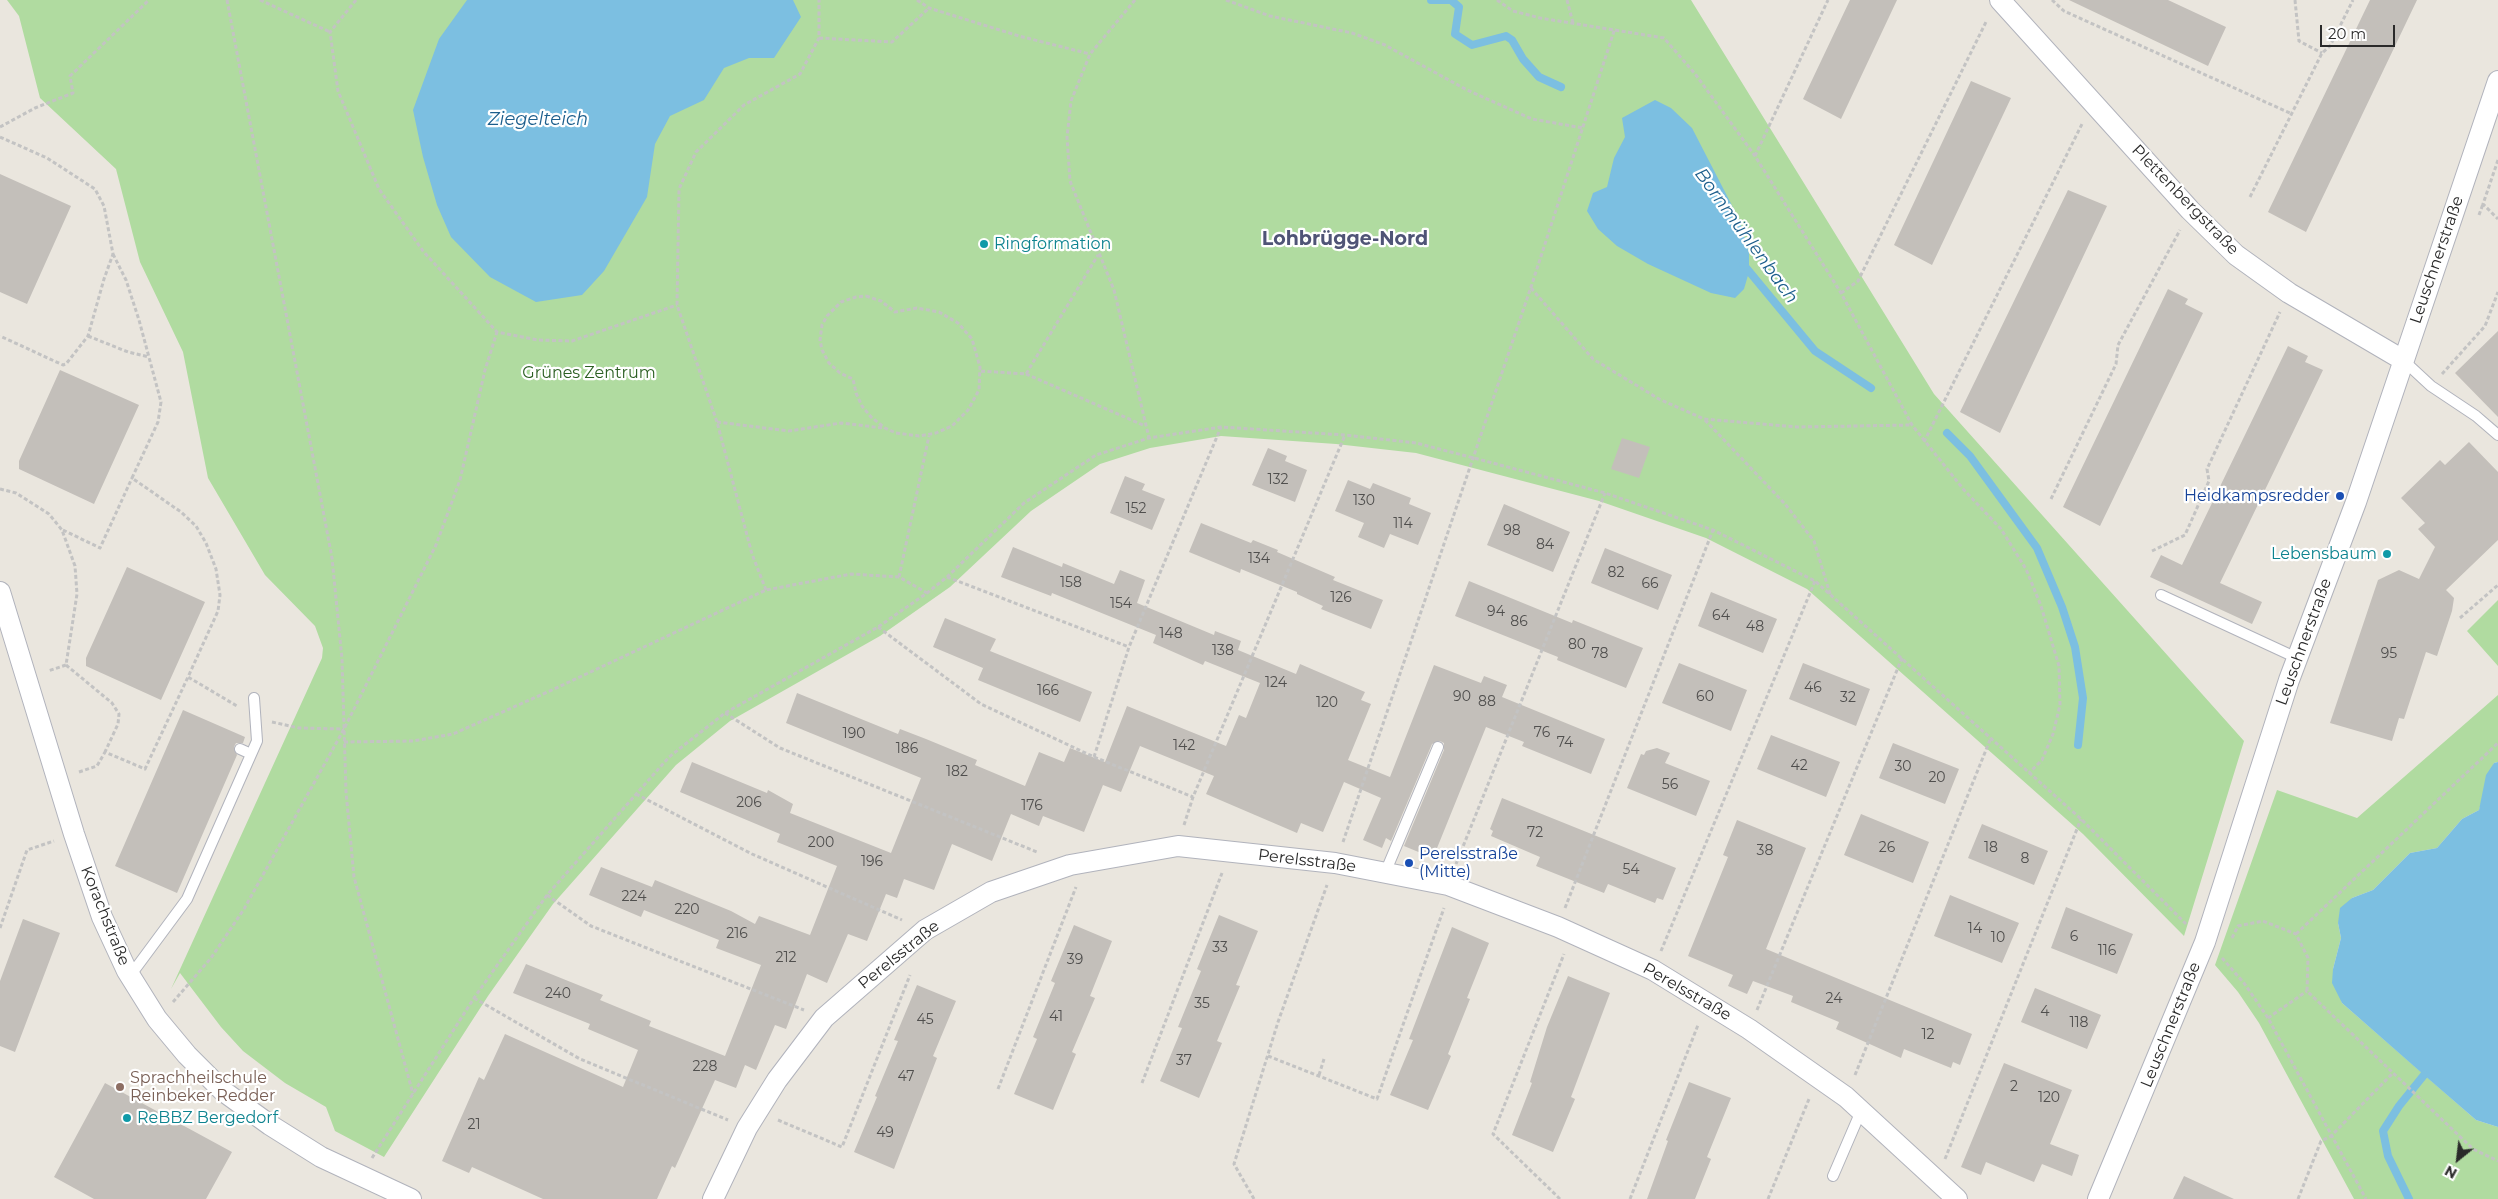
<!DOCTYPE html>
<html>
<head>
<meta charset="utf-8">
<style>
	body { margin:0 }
	#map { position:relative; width:2498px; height:1199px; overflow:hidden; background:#eae6de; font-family:Montserrat,sans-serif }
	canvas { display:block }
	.north { position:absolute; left:2433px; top:1134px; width:50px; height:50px; -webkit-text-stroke:4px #fff; paint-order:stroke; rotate:209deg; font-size:14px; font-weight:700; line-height:20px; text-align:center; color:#2a2a2a }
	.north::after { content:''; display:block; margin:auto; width:18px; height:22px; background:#2a2a2a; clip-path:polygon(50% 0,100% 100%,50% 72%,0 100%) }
	.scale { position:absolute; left:2320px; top:25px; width:75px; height:22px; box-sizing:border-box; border:2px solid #2a2a2a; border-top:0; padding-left:6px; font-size:15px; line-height:18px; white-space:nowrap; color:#2a2a2a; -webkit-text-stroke:4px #fff; paint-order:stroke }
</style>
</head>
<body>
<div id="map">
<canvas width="2498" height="1199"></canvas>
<div class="north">N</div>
<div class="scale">20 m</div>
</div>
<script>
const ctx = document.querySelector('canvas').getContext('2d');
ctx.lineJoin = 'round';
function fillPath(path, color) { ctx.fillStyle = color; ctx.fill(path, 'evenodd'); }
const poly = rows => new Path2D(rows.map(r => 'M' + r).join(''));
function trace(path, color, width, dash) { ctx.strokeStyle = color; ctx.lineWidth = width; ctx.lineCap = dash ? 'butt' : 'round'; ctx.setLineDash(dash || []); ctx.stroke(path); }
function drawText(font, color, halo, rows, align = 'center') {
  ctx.font = font + ' Montserrat,sans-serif'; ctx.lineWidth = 4.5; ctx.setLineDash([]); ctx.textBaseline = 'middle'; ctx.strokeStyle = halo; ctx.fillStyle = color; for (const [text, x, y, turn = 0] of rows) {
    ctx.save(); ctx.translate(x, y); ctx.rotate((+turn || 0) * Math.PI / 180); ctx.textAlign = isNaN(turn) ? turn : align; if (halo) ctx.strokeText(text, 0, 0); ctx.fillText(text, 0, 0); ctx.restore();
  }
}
fillPath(poly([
	[7,0,1691,0,1934,394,2244,741,2184,936,2083,834,1807,589,1706,538,1599,501,1416,453,1336,444,1221,436,1150,448,1100,464,1031,511,950,587,880,636,730,721,676,765,553,904,488,996,384,1157,335,1131,326,1107,285,1083,243,1051,221,1027,180,973,171,989,322,658,323,648,315,626,265,575,208,478,183,352,140,262,116,169,40,98,19,16],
	[2498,600,2498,666,2467,631],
	[2498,695,2498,762,2494,763,2479,810,2462,819,2437,848,2410,853,2373,890,2352,898,2338,923,2341,938,2333,969,2342,1003,2476,1120,2498,1127,2498,1199,2354,1199,2259,1023,2238,992,2215,965,2277,790,2357,818]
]), '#b0dba0');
fillPath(poly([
	[467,0,793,0,801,17,774,58,749,58,724,68,704,100,670,116,655,144,647,197,604,271,582,295,536,302,490,277,451,237,437,205,423,157,413,110,439,39],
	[1655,100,1671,108,1692,128,1740,221,1749,253,1749,272,1744,289,1735,298,1711,293,1648,264,1617,246,1598,229,1587,211,1593,193,1607,187,1614,158,1625,137,1622,118],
	[2498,762,2498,1127,2476,1120,2424,1075,2342,1003,2332,983,2333,969,2341,938,2338,923,2340,908,2352,898,2373,890,2410,853,2437,848,2462,819,2479,810,2486,775,2494,763]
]), '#7cbfe1');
trace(poly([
	[1431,0,1451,0,1459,7,1455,34,1472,45,1506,36,1512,40,1523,59,1539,77,1561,87],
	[1743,264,1815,351,1871,388],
	[1947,433,1970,456,2037,548,2062,607,2075,647,2083,698,2078,745],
	[2409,1199,2388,1156,2383,1131,2399,1106,2424,1075]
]), '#7cbfe1', 8);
fillPath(poly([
	[1850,0,1897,0,1841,119,1803,99],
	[2069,0,2168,0,2226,27,2208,66],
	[2370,0,2417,0,2306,232,2268,212],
	[1971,81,2011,98,1932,265,1894,245],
	[0,174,71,206,27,304,0,292],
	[2068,190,2107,206,2000,433,1960,412],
	[2168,289,2188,299,2185,304,2203,313,2100,526,2063,507],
	[2498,331,2498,417,2455,373],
	[2288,346,2308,356,2305,362,2323,370,2220,583,2262,602,2252,624,2150,577,2161,555,2182,565],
	[60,370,139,405,94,504,19,469,19,461],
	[1622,438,1650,447,1639,478,1611,469],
	[2469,442,2498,472,2498,540,2446,590,2454,598,2452,611,2437,656,2426,652,2404,719,2399,718,2392,741,2330,723,2378,580,2399,570,2419,579,2435,547,2418,529,2425,523,2401,498,2440,460,2445,465],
	[1268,448,1287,456,1285,461,1307,470,1295,502,1252,485],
	[1125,476,1145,484,1142,490,1165,499,1152,530,1110,513],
	[1348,480,1370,489,1373,483,1411,498,1409,504,1431,513,1418,545,1390,534,1384,548,1358,537,1364,523,1335,511],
	[1504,504,1570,532,1553,572,1487,545],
	[1201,523,1251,543,1253,540,1278,550,1277,552,1335,577,1333,580,1383,600,1371,629,1321,609,1323,606,1297,594,1297,592,1241,569,1240,573,1189,552],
	[1013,547,1062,567,1063,563,1114,584,1120,570,1145,580,1137,603,1214,635,1215,631,1241,641,1238,650,1296,674,1300,664,1365,692,1361,700,1371,704,1348,760,1390,777,1434,665,1481,683,1484,676,1507,685,1502,697,1605,739,1591,774,1522,746,1524,742,1486,727,1433,858,1404,846,1444,750,1444,743,1440,741,1432,744,1391,841,1386,838,1382,848,1363,840,1381,798,1344,782,1323,832,1301,823,1297,833,1206,794,1214,776,1140,746,1121,792,1103,785,1084,832,1043,816,1039,826,1011,814,992,861,952,844,934,890,904,879,897,898,886,894,867,941,848,934,827,983,807,974,786,1029,775,1025,756,1070,745,1065,736,1088,715,1080,675,1168,672,1166,657,1199,543,1199,472,1167,469,1173,442,1161,479,1077,484,1080,505,1034,623,1087,638,1050,588,1029,590,1024,513,993,526,964,603,995,600,1000,651,1021,649,1026,725,1056,761,965,716,948,719,940,644,910,641,917,589,895,601,867,652,887,655,880,731,911,755,924,759,916,810,935,837,866,777,842,780,834,680,792,692,762,767,793,768,790,793,804,790,813,891,853,921,778,786,723,797,693,898,734,900,729,926,739,977,760,975,765,1025,786,1039,752,1064,762,1070,748,1105,762,1127,706,1226,746,1239,715,1246,718,1260,683,1205,661,1203,665,1153,643,1156,635,1052,593,1051,596,1001,577],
	[1605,548,1672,575,1658,610,1591,583],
	[127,567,205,602,161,700,86,666,86,658],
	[1469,581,1572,623,1573,620,1643,648,1626,688,1557,660,1558,657,1455,616],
	[1711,592,1777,619,1763,653,1698,626],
	[945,618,996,639,990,651,1092,692,1080,722,978,680,986,661,983,668,933,647],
	[1679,663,1747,690,1731,731,1662,703],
	[1803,663,1870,689,1856,726,1789,699],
	[183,710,245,737,243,743,236,743,234,747,237,755,177,893,115,866],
	[1771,735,1840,762,1826,797,1757,769],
	[1893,743,1959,769,1945,804,1879,778],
	[1657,748,1670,753,1665,763,1710,781,1696,816,1627,788,1641,754,1644,755,1646,751],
	[1502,798,1676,868,1663,900,1657,898,1655,903,1608,884,1604,893,1536,866,1540,857,1491,836,1493,831,1490,829],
	[1861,814,1929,842,1913,883,1844,855],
	[1737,820,1806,848,1766,949,1972,1034,1960,1065,1953,1062,1951,1068,1904,1049,1901,1058,1836,1029,1839,1022,1791,1002,1793,996,1753,981,1747,994,1728,986,1733,975,1688,956,1728,857,1723,855],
	[1982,824,2048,851,2034,885,1968,858],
	[1950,895,2019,923,2002,963,1934,936],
	[2066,907,2133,934,2117,974,2051,948],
	[1219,915,1258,931,1236,985,1240,986,1217,1041,1222,1043,1199,1098,1160,1081,1182,1028,1178,1027,1201,971,1197,969],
	[23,919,60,933,15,1052,0,1046,0,981],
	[1074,925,1112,941,1090,996,1095,998,1072,1052,1076,1054,1053,1110,1014,1094,1037,1039,1033,1037,1055,983,1051,981],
	[1452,927,1489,943,1467,998,1470,999,1448,1054,1451,1056,1428,1110,1390,1095,1413,1040,1409,1039],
	[1568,976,1610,993,1571,1097,1575,1099,1553,1152,1512,1135,1532,1083,1530,1082,1547,1027],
	[917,985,956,1001,933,1056,937,1058,894,1169,854,1152,877,1097,875,1096,898,1041,894,1040],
	[2035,988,2101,1015,2087,1049,2021,1022],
	[2004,1063,2072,1090,2050,1144,2079,1155,2072,1176,2042,1164,2034,1182,1986,1162,1981,1175,1961,1167],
	[1689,1082,1731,1098,1707,1157,1711,1159,1695,1199,1647,1199,1668,1141,1666,1140],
	[105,1083,232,1152,206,1199,94,1199,54,1177],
	[2184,1176,2234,1199,2173,1199]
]), '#c3bfba');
const service = poly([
	[2403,360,2431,386,2476,416,2498,435],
	[2161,595,2297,658],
	[240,749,251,754],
	[1385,873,1438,747],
	[130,976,187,899,257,741,254,698],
	[1833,1176,1861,1111]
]);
const minor = poly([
	[2000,0,2190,210,2236,255,2289,293,2403,360],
	[0,592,74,834,102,917,127,971,157,1019,187,1055,223,1091,270,1125,321,1157,411,1199],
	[713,1199,747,1128,777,1080,824,1018,925,930,991,892,1070,865,1178,846,1335,863,1448,885,1558,927,1653,970,1749,1029,1846,1097,1957,1199],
	[2098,1199,2205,942,2289,680,2356,502,2498,81]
]);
trace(service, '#b1b3bc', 12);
trace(minor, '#b1b3bc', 22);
trace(poly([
	[227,0,332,558,342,659,346,792,354,877,413,1094],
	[260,0,330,32],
	[356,0,330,32,338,91,379,189,423,251,497,332,538,340,572,341,677,305],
	[917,0,929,8,1019,36,1090,54],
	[1135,0,1090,54,1071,101,1067,137,1070,181,1114,290,1149,438],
	[1226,0,1270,16,1352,33,1385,45,1467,90,1532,119,1583,128],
	[1497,0,1513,11,1540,18,1664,38,1696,75,1755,156,1841,293,1912,425,1964,490,2001,529,2026,569,2041,606,2059,666,2060,705,2053,734,2042,760,2029,773],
	[1567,0,1573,23],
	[2052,0,2064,11,2292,114],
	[2295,0,2299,41,2322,53],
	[819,38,892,42,929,8],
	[0,127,35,108,73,93,70,76,149,0],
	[0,137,47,158,95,189,104,206,113,254,104,279,88,336,66,364,63,365,0,336],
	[1755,156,1828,0],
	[2498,160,2483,204,2498,219],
	[2250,197,2322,53,2330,46,2353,0],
	[2479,215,2483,204],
	[113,254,126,280,139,320,161,402,158,422,132,478,181,512,196,526,206,543,216,569,220,595,218,611,188,677,237,706],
	[1531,288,1593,359,1659,399,1704,419,1797,427,1912,425],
	[1841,293,1858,281,1987,20],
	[866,296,881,301,895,312,917,308,939,312,958,323,972,339,980,367,979,390,968,410,952,426,936,433,919,436,896,433,885,428,871,417,862,406,856,393,853,379,840,373,829,363,822,350,820,340,822,325,827,316,841,302,856,297,866,296],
	[88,336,128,352,149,357],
	[981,371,1026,374,1098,255],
	[1026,374,1143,425],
	[2442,374,2485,326,2498,292],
	[1705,420,1785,504,1814,541,1830,594],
	[717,422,789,431,841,423,883,428],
	[1924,442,2082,124],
	[0,489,16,493,49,514,62,530,75,566,77,594,66,665,48,671],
	[2051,499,2116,364,2118,345,2180,230],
	[63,530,100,548,132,478],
	[2152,551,2185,535,2209,481,2207,469,2280,312],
	[899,577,929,436],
	[947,577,1129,647],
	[766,590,752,554,717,422,677,305,679,189,696,152,744,105,800,74,819,38,819,0],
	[2460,618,2498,585],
	[878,627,981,704,1094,757,1193,797],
	[66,665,112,703,119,714,118,724,105,752],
	[725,713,780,748,1037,852],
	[272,722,299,728,344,729],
	[344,742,413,741,453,734,552,690,766,590,851,574,899,577,927,593],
	[1094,757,1129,647,1221,427],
	[79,772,97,766,105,752,145,769,188,677],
	[636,794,752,854,902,920],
	[1184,825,1193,797,1345,435],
	[1343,842,1531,287,1615,28],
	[1456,864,1605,493],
	[547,895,591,926,804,1010],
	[1565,908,1713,530],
	[0,928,27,850,54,841],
	[2296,934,2498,743],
	[2232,938,2238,926,2263,921,2296,934,2308,958,2307,991,2473,1149,2498,1161],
	[1661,951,1815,581],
	[2222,958,2244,983,2268,1018,2366,1199],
	[474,998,580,1059,728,1120],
	[173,1002,211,958,244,909,344,729,436,545,460,480,485,370,497,332],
	[1757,1010,1902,658],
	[2268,1018,2307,991],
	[1268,1056,1377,1099,1444,908],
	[1319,1075,1324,1059],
	[1855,1075,1990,740],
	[1142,1083,1222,873],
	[998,1089,1076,887],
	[778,1120,842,1147,910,975],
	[372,1158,474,998,547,895,669,757,725,713,878,627,927,593,947,577,1024,503,1096,455,1149,438,1221,427,1345,435,1416,443,1474,458,1605,493,1713,530,1815,581,2081,819,2186,924],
	[1945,1159,2081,819],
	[1254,1199,1234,1164,1278,1022,1327,885],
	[1560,1199,1493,1134,1564,954],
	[1630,1199,1698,1025],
	[1768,1199,1809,1099],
	[2298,1199,2321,1141,2331,1136,2392,1074]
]), '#c3c3c3', 3, [4, 2.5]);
trace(service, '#fff', 10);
trace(minor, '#fff', 20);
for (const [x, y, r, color] of [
	[984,244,5,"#0f9aa8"],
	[2340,496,5,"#1a4fb4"],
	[2387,554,5,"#0f9aa8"],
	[1409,863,5,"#1a4fb4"],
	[120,1087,5,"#8d6e63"],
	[127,1118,5,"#0f9aa8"]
]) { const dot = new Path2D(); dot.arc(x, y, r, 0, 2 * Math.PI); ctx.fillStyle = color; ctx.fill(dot); trace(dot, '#fff', 2); }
drawText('14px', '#504f4e', null, [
	["132",1278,480],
	["130",1364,501],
	["152",1136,509],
	["114",1403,524],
	["98",1512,531],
	["84",1545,545],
	["134",1259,559],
	["82",1616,573],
	["158",1071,583],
	["66",1650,584],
	["126",1341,598],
	["154",1121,604],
	["94",1496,612],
	["64",1721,616],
	["86",1519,622],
	["48",1755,627],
	["148",1171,634],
	["80",1577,645],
	["138",1223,651],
	["78",1600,654],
	["95",2389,654],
	["124",1276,683],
	["46",1813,688],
	["166",1048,691],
	["90",1462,697],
	["60",1705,697],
	["32",1848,698],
	["88",1487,702],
	["120",1327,703],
	["76",1542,733],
	["190",854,734],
	["74",1565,743],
	["142",1184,746],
	["186",907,749],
	["42",1799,766],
	["30",1903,767],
	["182",957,772],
	["20",1937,778],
	["56",1670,785],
	["206",749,803],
	["176",1032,806],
	["72",1535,833],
	["200",821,843],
	["26",1887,848],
	["18",1991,848],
	["38",1765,851],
	["8",2025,859],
	["196",872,862],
	["54",1631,870],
	["224",634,897],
	["220",687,910],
	["14",1975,929],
	["216",737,934],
	["6",2074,937],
	["10",1998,938],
	["33",1220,948],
	["116",2107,951],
	["212",786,958],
	["39",1075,960],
	["240",558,994],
	["24",1834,999],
	["35",1202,1004],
	["4",2045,1012],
	["41",1056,1017],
	["45",925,1020],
	["118",2079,1023],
	["12",1928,1035],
	["37",1184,1061],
	["228",705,1067],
	["47",906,1077],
	["2",2014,1087],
	["120",2049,1098],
	["21",474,1125],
	["49",885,1133]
]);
drawText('16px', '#2a2a2a', '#fff', [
	["Plettenbergstraße",2185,200,46],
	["Leuschnerstraße",2437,260,-71],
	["Leuschnerstraße",2304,642,-70],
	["Perelsstraße",1307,861,7],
	["Korachstraße",105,916,68],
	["Perelsstraße",899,955,-39],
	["Perelsstraße",1687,992,30],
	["Leuschnerstraße",2171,1025,-68]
]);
drawText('16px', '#0d838f', '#fff', [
	["Ringformation",994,244],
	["Lebensbaum",2377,554,"right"],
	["ReBBZ Bergedorf",137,1118]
], 'left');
drawText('16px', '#2b5f22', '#fff', [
	["Grünes Zentrum",589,373]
]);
drawText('16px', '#164399', '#fff', [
	["Heidkampsredder",2330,496],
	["Perelsstraße",1419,854,"left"],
	["(Mitte)",1419,872,"left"]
], 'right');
drawText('16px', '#785e54', '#fff', [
	["Sprachheilschule",130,1078],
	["Reinbeker Redder",130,1096]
], 'left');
drawText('italic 18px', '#1c5e8c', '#fff', [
	["Ziegelteich",538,120],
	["Bornmühlenbach",1746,236,54]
]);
drawText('bold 19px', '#4f5476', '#fff', [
	["Lohbrügge-Nord",1345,239]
]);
</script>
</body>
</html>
